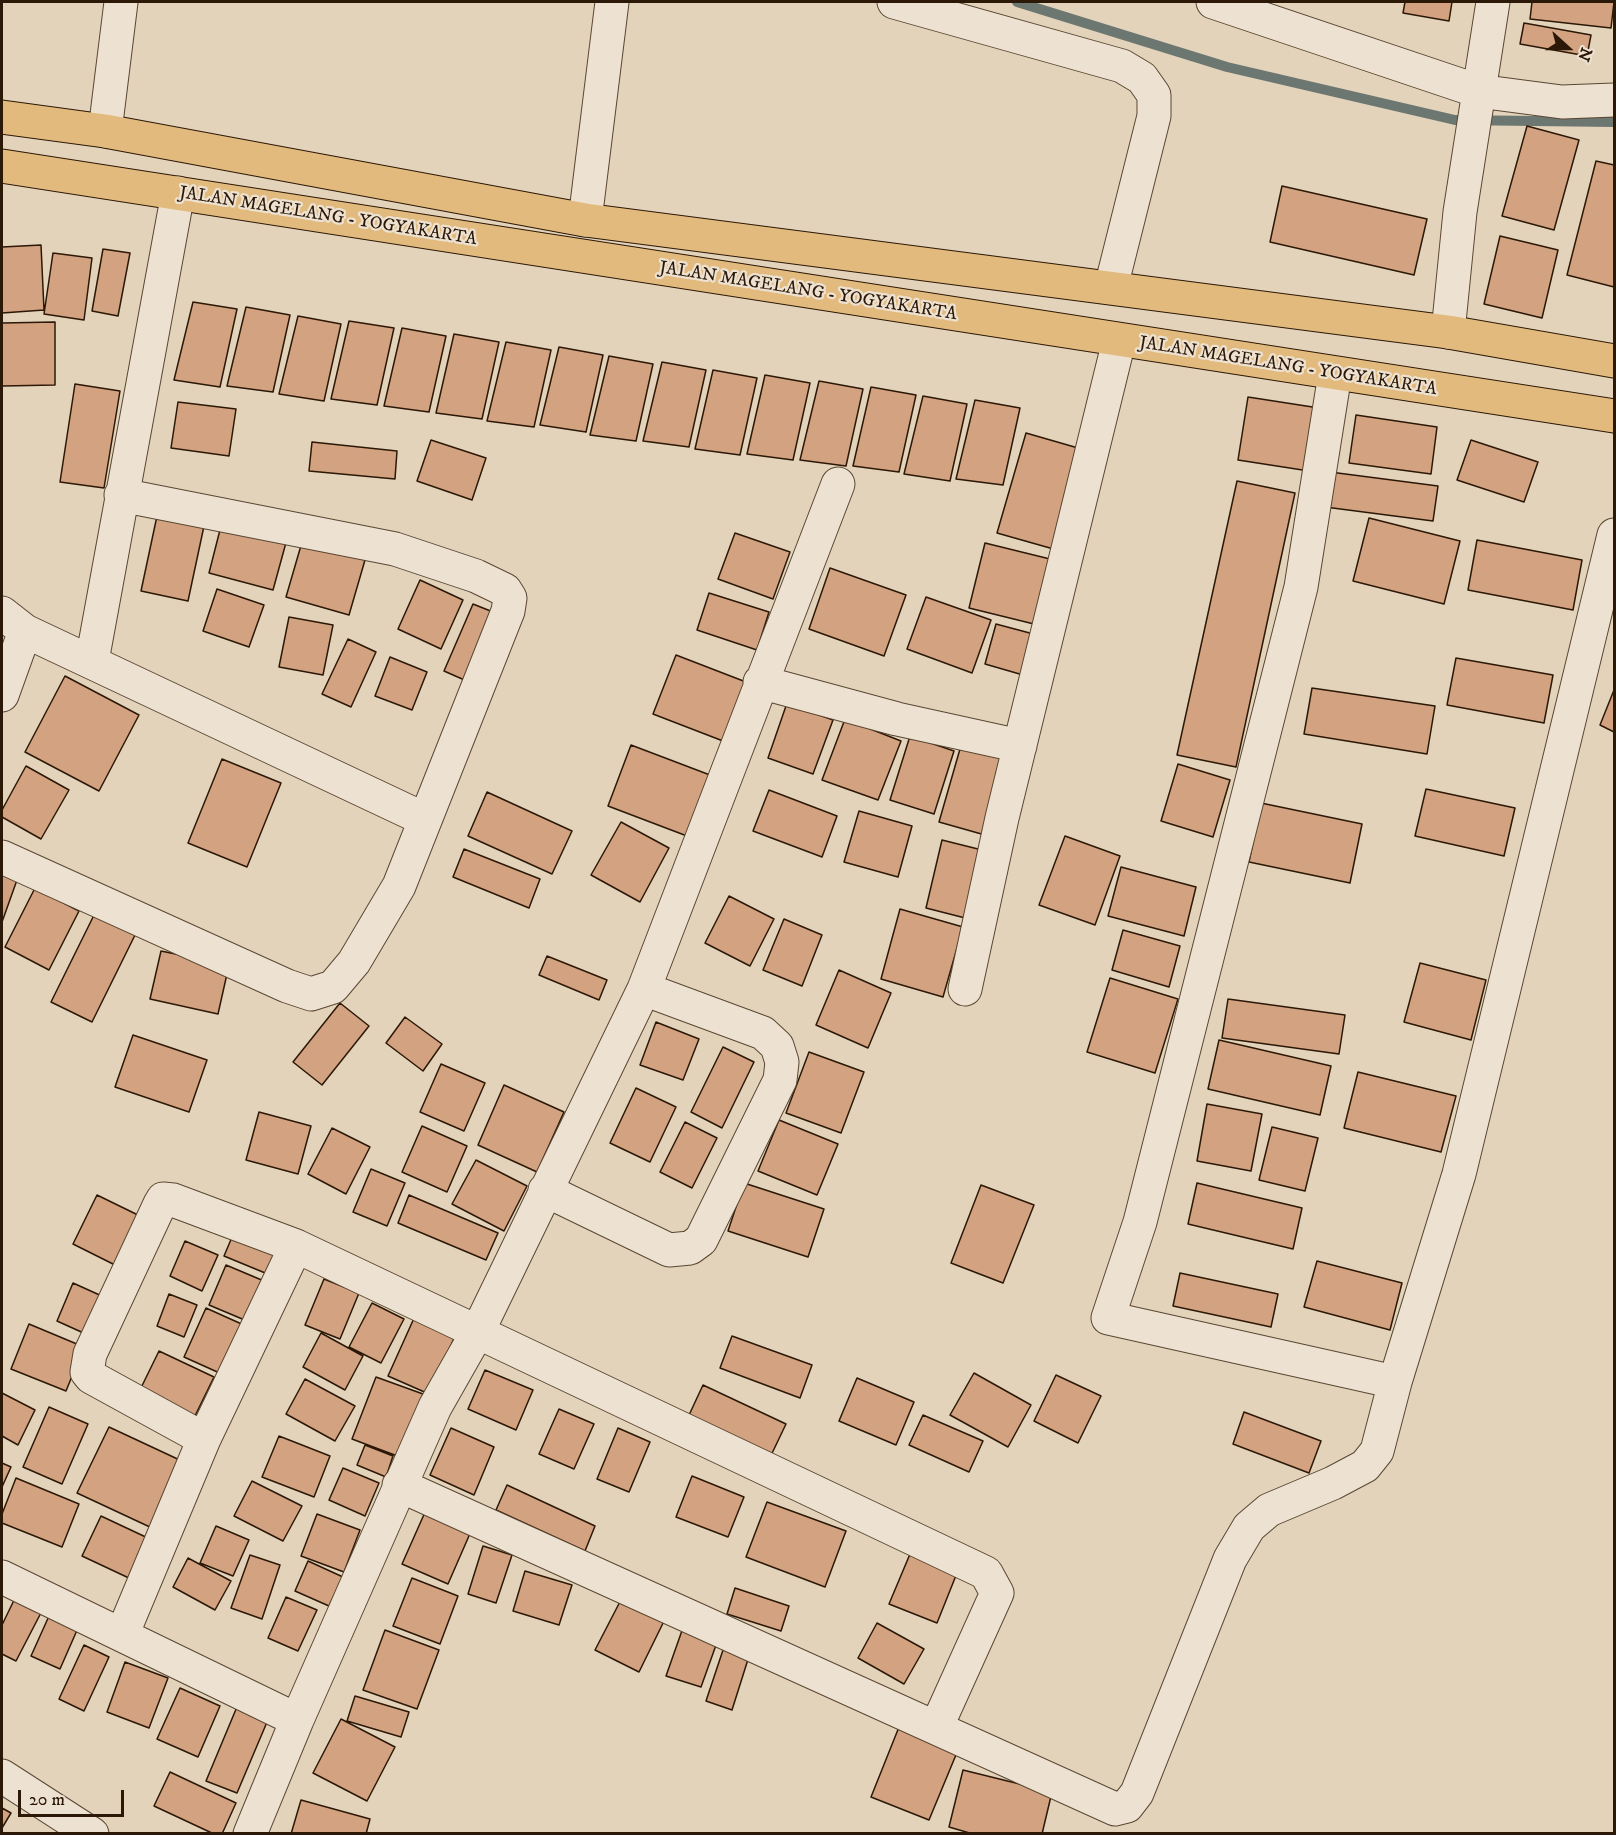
<!DOCTYPE html>
<html>
<head>
<meta charset="utf-8">
<style>
	body { margin:0 }
	#map { position:relative; width:1616px; height:1835px; overflow:hidden; background:#e3d3ba; font-family:"IM FELL DW Pica",serif }
	canvas { display:block }
	.frame { position:absolute; inset:0; border:3px solid #2c1806; pointer-events:none }
	.north { position:absolute; left:1538px; top:18px; width:60px; height:60px; -webkit-text-stroke:4px #ede2d2; paint-order:stroke; rotate:111deg; font-size:16px; font-weight:700; line-height:24px; text-align:center; color:#2c1806 }
	.north::after { content:''; display:block; margin:auto; width:21px; height:27px; background:#2c1806; clip-path:polygon(50% 0,100% 100%,50% 72%,0 100%) }
	.scale { position:absolute; left:18px; top:1790px; width:106px; height:27px; box-sizing:border-box; border:3px solid #2c1806; border-top:0; padding-left:8px; font-size:18px; line-height:21px; white-space:nowrap; color:#2c1806; -webkit-text-stroke:4px #ede2d2; paint-order:stroke }
</style>
</head>
<body>
<div id="map">
<canvas width="1616" height="1835"></canvas>
<div class="frame"></div>
<div class="north">N</div>
<div class="scale">20 m</div>
</div>
<script>
const ctx = document.querySelector('canvas').getContext('2d');
ctx.lineJoin = 'round';
const poly = rows => new Path2D(rows.map(r => 'M' + r).join(''));
function trace(path, color, width, dash) { ctx.strokeStyle = color; ctx.lineWidth = width; ctx.lineCap = dash ? 'butt' : 'round'; ctx.setLineDash(dash || []); ctx.stroke(path); }
function fillPath(path, color) { ctx.fillStyle = color; ctx.fill(path, 'evenodd'); }
function drawText(font, color, halo, rows, align = 'center') {
  ctx.font = font + ' "IM FELL DW Pica",serif'; ctx.lineWidth = 4.5; ctx.setLineDash([]); ctx.textBaseline = 'middle'; ctx.strokeStyle = halo; ctx.fillStyle = color; for (const [text, x, y, turn = 0] of rows) {
    ctx.save(); ctx.translate(x, y); ctx.rotate((+turn || 0) * Math.PI / 180); ctx.textAlign = isNaN(turn) ? turn : align; if (halo) ctx.strokeText(text, 0, 0); ctx.fillText(text, 0, 0); ctx.restore();
  }
}
trace(poly([
	[1017,2,1227,67,1455,120,1614,122]
]), '#6d7771', 10);
const building = poly([
	[1405,2,1452,2,1449,21,1403,13,1405,2],
	[1532,2,1614,2,1611,28,1530,19,1532,2],
	[1524,23,1591,35,1587,56,1520,44,1524,23],
	[1527,126,1579,140,1554,230,1502,216,1527,126],
	[1596,161,1614,165,1614,287,1567,275,1596,161],
	[1282,186,1427,219,1414,275,1270,242,1282,186],
	[1500,236,1558,250,1542,318,1484,304,1500,236],
	[41,245,44,310,2,313,2,247,41,245],
	[103,249,130,253,118,316,92,311,103,249],
	[53,253,92,258,84,320,44,314,53,253],
	[193,302,237,309,220,387,174,380,193,302],
	[246,307,290,315,273,392,227,386,246,307],
	[298,316,341,324,324,401,279,394,298,316],
	[349,321,394,328,377,405,331,399,349,321],
	[55,322,55,385,2,386,2,323,55,322],
	[402,328,446,336,429,412,384,406,402,328],
	[454,334,499,342,482,419,436,413,454,334],
	[506,342,551,350,534,427,487,421,506,342],
	[559,347,603,355,586,432,540,425,559,347],
	[609,356,653,364,636,441,590,435,609,356],
	[662,362,706,370,689,447,643,441,662,362],
	[713,370,757,378,740,455,695,449,713,370],
	[765,375,810,383,793,460,747,454,765,375],
	[819,381,863,389,846,466,800,460,819,381],
	[75,384,120,391,104,488,60,482,75,384],
	[871,387,916,395,899,472,853,466,871,387],
	[923,396,967,404,950,481,904,474,923,396],
	[1248,397,1319,408,1309,471,1238,460,1248,397],
	[975,400,1020,408,1003,485,956,479,975,400],
	[178,402,236,409,229,456,171,448,178,402],
	[1356,415,1437,427,1431,474,1349,463,1356,415],
	[1026,433,1085,450,1057,550,997,533,1026,433],
	[431,440,486,458,472,500,417,481,431,440],
	[1471,440,1538,462,1524,502,1457,480,1471,440],
	[312,442,397,451,395,479,309,471,312,442],
	[1330,472,1438,486,1433,521,1325,507,1330,472],
	[1237,481,1295,493,1236,767,1177,755,1237,481],
	[157,516,204,526,188,601,141,591,157,516],
	[1369,518,1460,541,1444,604,1353,581,1369,518],
	[222,522,287,539,273,590,209,573,222,522],
	[735,533,790,552,773,599,718,579,735,533],
	[1477,540,1582,560,1573,610,1468,590,1477,540],
	[302,542,365,560,349,615,286,597,302,542],
	[985,543,1050,559,1034,624,969,608,985,543],
	[830,568,906,595,884,656,809,629,830,568],
	[420,580,463,600,441,649,398,629,420,580],
	[217,589,264,605,249,647,203,631,217,589],
	[709,593,769,612,757,650,697,630,709,593],
	[926,597,991,620,972,673,907,649,926,597],
	[473,604,498,614,469,682,444,671,473,604],
	[289,617,333,625,323,675,279,667,289,617],
	[996,624,1041,636,1030,677,985,664,996,624],
	[348,639,376,652,351,707,322,694,348,639],
	[676,655,746,682,723,741,653,714,676,655],
	[390,657,427,672,412,710,375,696,390,657],
	[1456,658,1553,675,1544,723,1447,705,1456,658],
	[65,676,139,715,99,791,25,752,65,676],
	[1312,688,1435,706,1427,754,1304,734,1312,688],
	[1614,690,1614,732,1600,725,1614,690],
	[787,703,833,720,813,774,768,758,787,703],
	[845,719,901,741,878,800,822,780,845,719],
	[910,736,954,751,934,814,890,800,910,736],
	[962,742,1007,755,985,835,939,822,962,742],
	[631,745,710,775,687,836,608,806,631,745],
	[222,759,281,783,247,867,188,843,222,759],
	[1178,764,1230,780,1213,837,1161,821,1178,764],
	[26,766,69,790,41,839,2,817,2,810,26,766],
	[1426,789,1515,808,1504,856,1415,836,1426,789],
	[769,790,837,816,822,857,753,831,769,790],
	[487,792,572,831,552,874,468,836,487,792],
	[1261,803,1362,824,1350,883,1249,862,1261,803],
	[859,811,912,826,898,877,844,862,859,811],
	[621,822,669,848,640,902,591,875,621,822],
	[1065,836,1120,856,1095,925,1039,905,1065,836],
	[942,840,990,852,973,920,926,908,942,840],
	[464,849,540,879,529,908,453,877,464,849],
	[1121,867,1196,887,1184,936,1108,916,1121,867],
	[2,874,17,880,2,922,2,874],
	[35,888,79,911,49,970,5,947,35,888],
	[729,896,774,919,750,966,705,943,729,896],
	[99,905,140,925,92,1022,51,1002,99,905],
	[900,909,963,927,943,997,881,979,900,909],
	[784,919,822,935,802,986,763,970,784,919],
	[1123,930,1180,946,1169,987,1112,970,1123,930],
	[161,951,229,965,218,1014,150,999,161,951],
	[547,956,607,980,599,1000,539,975,547,956],
	[1420,963,1486,980,1471,1040,1404,1022,1420,963],
	[839,970,891,993,868,1048,816,1025,839,970],
	[1110,978,1178,999,1155,1073,1087,1052,1110,978],
	[1228,999,1345,1015,1339,1054,1222,1038,1228,999],
	[340,1003,369,1026,322,1085,293,1062,340,1003],
	[405,1017,442,1044,423,1071,386,1043,405,1017],
	[656,1022,699,1039,683,1080,640,1065,656,1022],
	[133,1035,207,1060,189,1112,115,1087,133,1035],
	[1219,1040,1331,1066,1320,1115,1208,1089,1219,1040],
	[723,1047,754,1062,722,1128,691,1112,723,1047],
	[809,1052,864,1072,841,1133,786,1113,809,1052],
	[441,1064,485,1083,464,1131,420,1112,441,1064],
	[1358,1072,1456,1096,1441,1152,1344,1128,1358,1072],
	[504,1085,564,1112,537,1172,478,1145,504,1085],
	[636,1088,676,1107,650,1162,610,1143,636,1088],
	[1207,1104,1262,1114,1251,1171,1197,1161,1207,1104],
	[259,1112,311,1126,298,1174,246,1160,259,1112],
	[779,1120,838,1144,817,1195,758,1171,779,1120],
	[685,1122,717,1138,692,1188,660,1172,685,1122],
	[422,1126,467,1146,447,1192,402,1172,422,1126],
	[1272,1127,1318,1138,1305,1191,1259,1180,1272,1127],
	[332,1128,370,1147,346,1194,308,1174,332,1128],
	[476,1160,527,1186,504,1231,452,1204,476,1160],
	[371,1169,405,1183,387,1226,353,1212,371,1169],
	[744,1183,824,1209,808,1257,728,1231,744,1183],
	[1197,1183,1302,1208,1293,1249,1188,1224,1197,1183],
	[981,1185,1034,1205,1003,1283,951,1263,981,1185],
	[97,1195,140,1216,115,1265,73,1244,97,1195],
	[409,1195,498,1233,486,1260,398,1223,409,1195],
	[235,1230,280,1249,270,1275,224,1256,235,1230],
	[185,1241,218,1255,202,1291,170,1276,185,1241],
	[1317,1261,1402,1283,1390,1330,1304,1307,1317,1261],
	[226,1265,264,1281,247,1321,209,1305,226,1265],
	[1180,1273,1278,1294,1271,1327,1173,1306,1180,1273],
	[324,1279,359,1293,340,1339,305,1325,324,1279],
	[73,1283,104,1297,88,1335,57,1321,73,1283],
	[169,1294,197,1305,184,1337,157,1326,169,1294],
	[372,1303,404,1319,381,1363,349,1347,372,1303],
	[206,1308,246,1326,224,1375,184,1357,206,1308],
	[415,1316,456,1334,429,1394,388,1376,415,1316],
	[29,1324,84,1347,66,1391,11,1369,29,1324],
	[321,1333,363,1356,345,1390,303,1367,321,1333],
	[732,1336,812,1365,800,1398,720,1368,732,1336],
	[159,1351,214,1377,191,1424,136,1398,159,1351],
	[485,1370,533,1390,516,1430,468,1409,485,1370],
	[974,1373,1031,1405,1008,1447,950,1415,974,1373],
	[1056,1375,1101,1396,1078,1443,1034,1421,1056,1375],
	[376,1377,423,1394,400,1457,352,1439,376,1377],
	[857,1378,914,1402,896,1445,839,1421,857,1378],
	[305,1379,355,1406,335,1441,286,1414,305,1379],
	[703,1385,786,1424,765,1468,683,1428,703,1385],
	[2,1393,35,1410,18,1445,2,1436,2,1393],
	[49,1407,88,1424,62,1484,23,1467,49,1407],
	[559,1409,594,1424,574,1469,539,1454,559,1409],
	[1244,1412,1321,1441,1309,1473,1233,1444,1244,1412],
	[923,1415,983,1441,969,1472,909,1445,923,1415],
	[109,1427,184,1462,152,1528,77,1493,109,1427],
	[451,1428,494,1447,474,1495,430,1475,451,1428],
	[618,1428,650,1442,629,1492,597,1479,618,1428],
	[279,1436,330,1456,314,1497,262,1477,279,1436],
	[365,1445,393,1456,386,1477,357,1465,365,1445],
	[2,1463,11,1467,2,1487,2,1463],
	[343,1468,379,1483,365,1516,329,1500,343,1468],
	[692,1476,744,1497,728,1537,676,1517,692,1476],
	[16,1478,79,1504,62,1547,2,1523,2,1514,16,1478],
	[252,1481,302,1506,283,1541,234,1516,252,1481],
	[507,1485,595,1526,585,1551,496,1510,507,1485],
	[767,1502,846,1531,825,1587,746,1557,767,1502],
	[426,1510,472,1529,448,1584,402,1564,426,1510],
	[317,1514,360,1530,344,1572,301,1556,317,1514],
	[101,1516,150,1539,131,1579,82,1556,101,1516],
	[216,1526,249,1540,233,1576,200,1563,216,1526],
	[483,1546,512,1555,496,1603,468,1594,483,1546],
	[910,1554,957,1573,937,1623,889,1604,910,1554],
	[250,1555,280,1565,262,1619,231,1608,250,1555],
	[188,1558,231,1581,215,1610,173,1587,188,1558],
	[308,1561,343,1577,329,1606,295,1591,308,1561],
	[525,1571,572,1585,559,1625,513,1611,525,1571],
	[412,1578,458,1596,440,1644,393,1626,412,1578],
	[735,1588,789,1606,781,1631,727,1614,735,1588],
	[625,1592,668,1613,639,1672,595,1650,625,1592],
	[17,1594,44,1607,16,1661,2,1654,2,1625,17,1594],
	[286,1597,317,1610,298,1651,268,1638,286,1597],
	[49,1616,78,1628,60,1669,31,1656,49,1616],
	[685,1622,720,1634,701,1687,666,1676,685,1622],
	[877,1623,924,1649,904,1684,858,1658,877,1623],
	[385,1630,439,1650,417,1709,363,1690,385,1630],
	[725,1644,750,1653,732,1710,706,1701,725,1644],
	[84,1645,109,1657,84,1711,59,1699,84,1645],
	[125,1662,168,1678,149,1728,107,1712,125,1662],
	[180,1688,220,1706,198,1757,157,1739,180,1688],
	[355,1696,409,1712,401,1737,347,1721,355,1696],
	[239,1702,270,1715,237,1793,206,1781,239,1702],
	[341,1719,395,1747,367,1801,313,1773,341,1719],
	[899,1727,958,1750,929,1820,871,1797,899,1727],
	[963,1770,1052,1792,1042,1834,973,1834,949,1827,963,1770],
	[170,1772,236,1803,222,1834,214,1834,154,1806,170,1772],
	[301,1800,370,1819,366,1834,291,1834,301,1800],
	[2,1808,11,1813,2,1828,2,1808]
]);
fillPath(building, '#d2a281');
trace(building, '#2c1806', 1.5);
const minor = poly([
	[894,2,1122,66,1142,78,1154,95,1154,116,1111,287],
	[1213,2,1478,91,1562,102,1614,100],
	[105,131,121,2],
	[585,220,612,2],
	[1448,332,1460,212,1493,2],
	[2,613,25,631,424,819],
	[92,661,178,193],
	[760,682,897,719,1020,746],
	[2,695,25,631],
	[2,857,287,986,311,994,333,987,354,962,399,886,508,611,510,598,505,590,476,576,395,549,121,495],
	[965,989,1002,818,1119,341],
	[545,1190,669,1250,690,1248,701,1240,780,1080,782,1062,777,1046,763,1033,644,989],
	[1395,1382,1459,1174,1614,535],
	[204,1439,91,1377,87,1372,90,1354,160,1204,163,1199,173,1200,296,1246],
	[399,1485,1115,1809,1127,1806,1137,1793,1230,1559,1249,1527,1269,1510,1333,1483,1365,1466,1377,1451,1395,1382,1108,1318,1140,1222,1301,587,1335,374],
	[2,1577,297,1720],
	[122,1635,204,1439,296,1246,986,1573,997,1593,936,1728],
	[2,1776,92,1834],
	[250,1834,297,1720,435,1407,477,1333,644,989,838,484]
]);
const highway = poly([
	[2,117,105,131,585,220,1448,332,1614,361],
	[2,166,1614,416]
]);
trace(minor, '#5a4733', 35);
trace(highway, '#2c1806', 35);
trace(minor, '#ede2d2', 33);
trace(highway, '#e2ba7d', 33);
drawText('18px', '#2c1806', '#ede2d2', [
	["JALAN MAGELANG - YOGYAKARTA",328,217,9],
	["JALAN MAGELANG - YOGYAKARTA",808,292,9],
	["JALAN MAGELANG - YOGYAKARTA",1288,367,9]
]);
</script>
</body>
</html>
